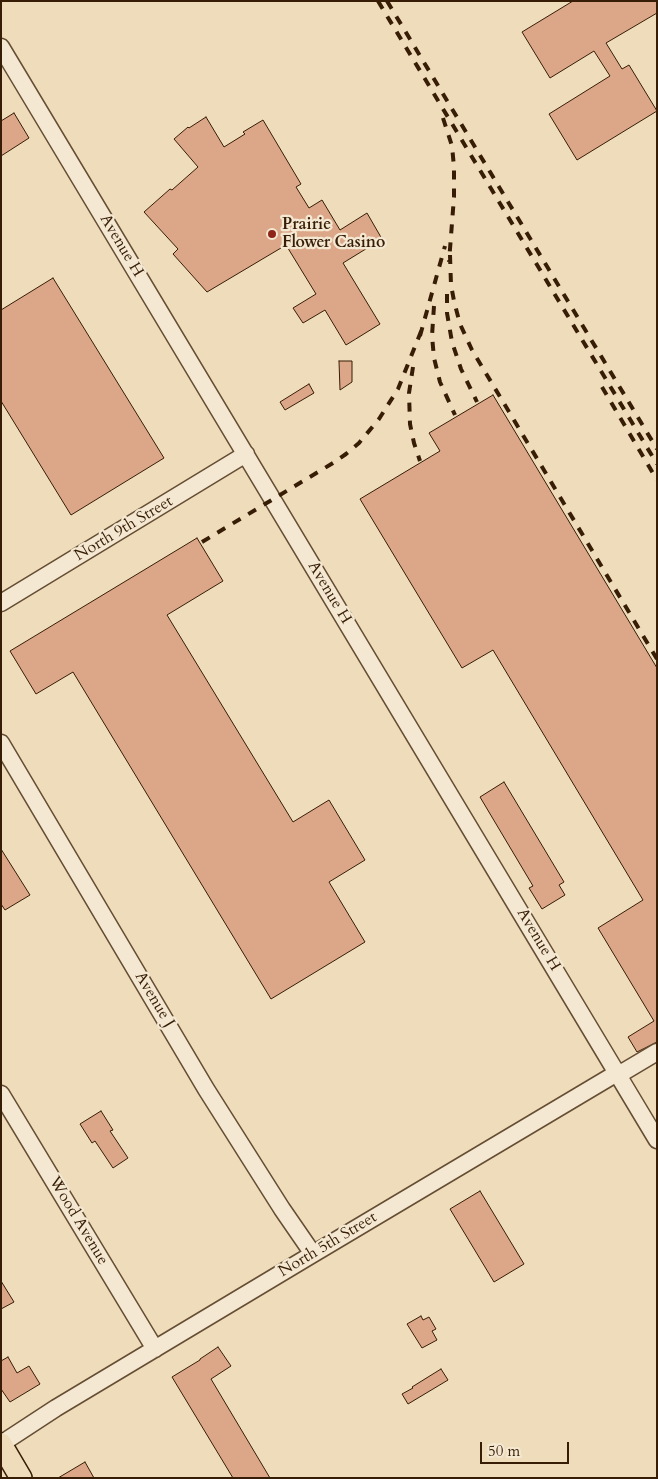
<!DOCTYPE html>
<html>
<head>
<meta charset="utf-8">
<style>
	body { margin:0 }
	#map { position:relative; width:658px; height:1479px; overflow:hidden; background:#eedcba; font-family:Cardo,serif }
	canvas { display:block }
	.frame { position:absolute; inset:0; border:2px solid #371d06; pointer-events:none }
	.scale { position:absolute; left:480px; top:1442px; width:89px; height:22px; box-sizing:border-box; border:2px solid #371d06; border-top:0; padding-left:6px; font-size:15px; line-height:18px; white-space:nowrap; color:#371d06; -webkit-text-stroke:4px #f4e8d2; paint-order:stroke }
</style>
</head>
<body>
<div id="map">
<canvas width="658" height="1479"></canvas>
<div class="frame"></div>
<div class="scale">50 m</div>
</div>
<script>
const ctx = document.querySelector('canvas').getContext('2d');
ctx.lineJoin = 'round';
function fillPath(path, color) { ctx.fillStyle = color; ctx.fill(path, 'evenodd'); }
const poly = rows => new Path2D(rows.map(r => 'M' + r).join(''));
function trace(path, color, width, dash) { ctx.strokeStyle = color; ctx.lineWidth = width; ctx.lineCap = dash ? 'butt' : 'round'; ctx.setLineDash(dash || []); ctx.stroke(path); }
function drawText(font, color, halo, rows, align = 'center') {
  ctx.font = font + ' Cardo,serif'; ctx.lineWidth = 4.5; ctx.setLineDash([]); ctx.textBaseline = 'middle'; ctx.strokeStyle = halo; ctx.fillStyle = color; for (const [text, x, y, turn = 0] of rows) {
    ctx.save(); ctx.translate(x, y); ctx.rotate((+turn || 0) * Math.PI / 180); ctx.textAlign = isNaN(turn) ? turn : align; if (halo) ctx.strokeText(text, 0, 0); ctx.fillText(text, 0, 0); ctx.restore();
  }
}
const building = poly([
	[573,1,657,1,657,13,606,43,622,69,629,65,657,111,577,160,549,114,610,76,594,51,550,78,522,32,573,1],
	[14,113,29,138,1,156,1,121,14,113],
	[206,117,224,147,245,134,243,132,263,120,301,184,296,187,309,208,322,200,340,230,367,213,382,239,343,263,380,324,346,345,325,310,303,323,293,308,316,294,286,245,207,292,173,254,178,249,144,212,170,189,172,190,198,167,174,139,188,127,189,128,206,117],
	[53,278,164,458,71,515,1,401,1,310,53,278],
	[339,361,352,361,352,382,340,390,339,361],
	[309,384,314,393,285,410,280,402,309,384],
	[493,395,657,668,657,1042,637,1052,628,1037,654,1021,598,928,643,900,493,650,462,668,360,499,440,451,429,433,493,395],
	[197,538,223,581,167,615,293,822,329,800,365,860,329,882,365,942,271,999,73,672,36,694,10,651,197,538],
	[504,782,564,882,559,885,565,895,542,909,529,888,533,886,480,797,504,782],
	[1,849,30,895,5,910,1,904,1,849],
	[101,1111,113,1130,110,1131,128,1158,113,1168,95,1141,92,1143,80,1124,101,1111],
	[480,1191,524,1264,494,1282,450,1209,480,1191],
	[1,1281,14,1302,1,1309,1,1281],
	[421,1316,423,1320,429,1317,436,1329,432,1331,437,1340,422,1348,407,1324,421,1316],
	[218,1347,231,1366,211,1379,270,1478,233,1478,172,1377,200,1360,200,1359,218,1347],
	[8,1357,17,1373,29,1366,40,1384,10,1402,1,1389,1,1361,8,1357],
	[441,1369,448,1380,408,1404,402,1394,413,1388,412,1387,441,1369],
	[85,1462,94,1478,58,1478,85,1462]
]);
fillPath(building, '#dba788');
trace(building, '#371d06', 1);
const minor = poly([
	[1,47,657,1140],
	[1,603,246,454],
	[1,743,206,1089,282,1209,313,1254],
	[1,1094,155,1349],
	[1,1444,56,1408,313,1254,617,1073,625,1071,657,1052]
]);
const major = poly([
	[1,1444,21,1478]
]);
trace(minor, '#654d33', 19);
trace(major, '#371d06', 24);
trace(minor, '#f4e8d2', 16);
trace(major, '#eedcba', 21);
trace(poly([
	[378,1,657,464],
	[387,1,657,449],
	[443,118,452,146,454,167,454,197,449,262],
	[450,255,451,285,454,301,460,324,472,350,657,659],
	[447,294,447,313,452,342,461,369,477,402],
	[434,306,432,336,434,358,440,382,455,415],
	[420,336,445,246],
	[413,367,409,393,410,424,414,443,420,461],
	[602,387,657,480],
	[202,542,333,463,346,454,359,443,379,419,398,389,422,329]
]), '#371d06', 4, [9, 9]);
for (const [x, y, r, color] of [
	[272,234,5,"#8f2418"]
]) { const dot = new Path2D(); dot.arc(x, y, r, 0, 2 * Math.PI); ctx.fillStyle = color; ctx.fill(dot); trace(dot, '#f4e8d2', 2); }
drawText('bold 16px', '#371d06', '#f4e8d2', [
	["Prairie",282,225],
	["Flower Casino",282,243]
], 'left');
drawText('16px', '#371d06', '#f4e8d2', [
	["Avenue H",121,246,59],
	["North 9th Street",124,529,-31],
	["Avenue H",329,593,59],
	["Avenue H",538,940,59],
	["Avenue J",154,1000,59],
	["Wood Avenue",78,1221,59],
	["North 5th Street",328,1245,-31]
]);
</script>
</body>
</html>
